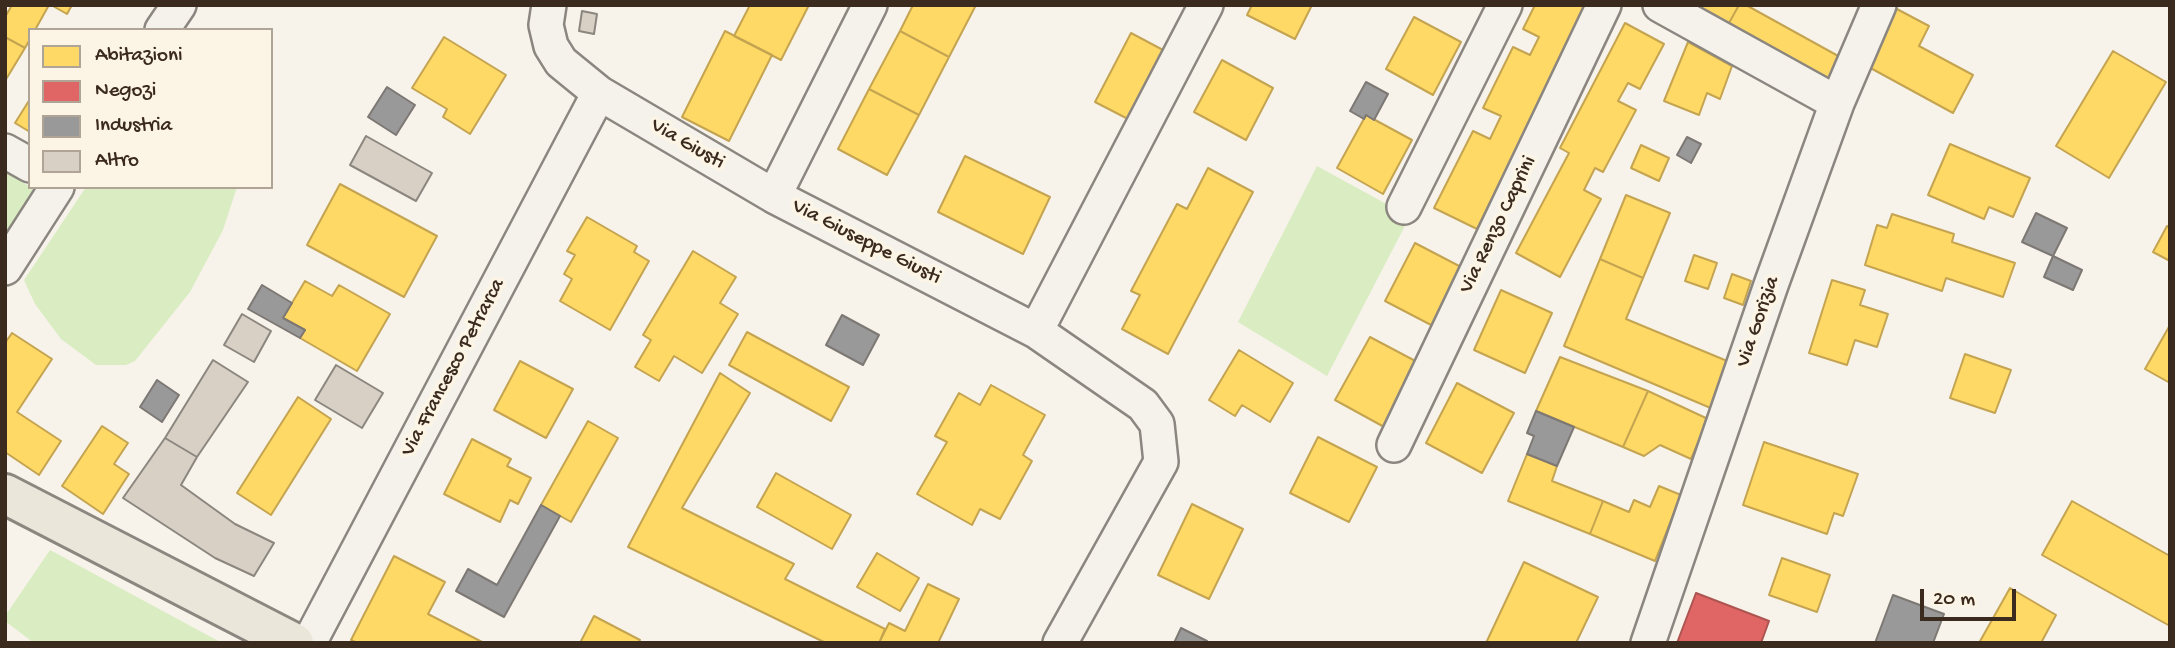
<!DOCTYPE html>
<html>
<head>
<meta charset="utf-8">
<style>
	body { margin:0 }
	#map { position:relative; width:2175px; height:648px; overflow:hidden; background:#f7f3ea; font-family:"Gochi Hand",sans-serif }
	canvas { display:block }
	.frame { position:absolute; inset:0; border:7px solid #3b2a1e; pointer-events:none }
	.legend { position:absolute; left:28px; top:28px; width:245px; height:161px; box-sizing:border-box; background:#fcf5e5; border:2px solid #afa495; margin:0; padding:9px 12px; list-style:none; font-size:21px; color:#3b2a1e }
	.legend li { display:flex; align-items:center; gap:14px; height:35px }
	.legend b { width:35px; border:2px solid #afa495 }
	.scale { position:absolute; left:1920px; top:589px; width:96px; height:32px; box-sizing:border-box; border:4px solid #3b2a1e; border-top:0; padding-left:9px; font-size:21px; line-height:24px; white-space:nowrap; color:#3b2a1e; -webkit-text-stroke:5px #fcf5e5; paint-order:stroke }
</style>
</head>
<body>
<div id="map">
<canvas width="2175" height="648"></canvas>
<div class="frame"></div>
<ul class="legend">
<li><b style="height:19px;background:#ffd966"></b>Abitazioni</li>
<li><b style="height:19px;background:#e06666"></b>Negozi</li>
<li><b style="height:19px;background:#999"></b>Industria</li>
<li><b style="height:19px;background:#d8d0c4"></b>Altro</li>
</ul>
<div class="scale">20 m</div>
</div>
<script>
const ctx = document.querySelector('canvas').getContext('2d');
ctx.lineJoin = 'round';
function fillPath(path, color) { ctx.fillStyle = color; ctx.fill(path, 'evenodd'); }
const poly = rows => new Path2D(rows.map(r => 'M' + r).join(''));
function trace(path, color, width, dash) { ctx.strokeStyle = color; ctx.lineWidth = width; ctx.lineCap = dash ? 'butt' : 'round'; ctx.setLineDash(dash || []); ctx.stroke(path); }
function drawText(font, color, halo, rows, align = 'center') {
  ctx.font = font + ' "Gochi Hand",sans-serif'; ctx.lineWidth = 7; ctx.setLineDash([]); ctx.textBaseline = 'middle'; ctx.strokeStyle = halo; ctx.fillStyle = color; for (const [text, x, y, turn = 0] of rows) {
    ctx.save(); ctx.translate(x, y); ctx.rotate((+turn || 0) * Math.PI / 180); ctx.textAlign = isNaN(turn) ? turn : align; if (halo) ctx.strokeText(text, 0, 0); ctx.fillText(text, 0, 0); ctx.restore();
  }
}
fillPath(poly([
	[1317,166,1390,206,1408,220,1327,376,1238,322],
	[5,172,41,193,5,244],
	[86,187,237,187,223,230,190,292,135,361,126,365,96,365,61,339,35,304,24,280],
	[50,550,222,643,34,643,5,621,5,616]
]), '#d9ecc2');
const homes = poly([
	[12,5,49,5,35,30,30,30,30,39,25,48,5,37,5,17,12,5],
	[51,5,72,5,67,14,51,5],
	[750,5,809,5,781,60,734,36,750,5],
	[913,5,976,5,949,57,900,31,913,5],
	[1252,5,1312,5,1295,39,1247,15,1252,5],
	[1535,5,1588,5,1477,229,1434,208,1473,131,1490,139,1501,116,1483,108,1513,47,1530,55,1539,37,1523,29,1535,5],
	[1674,5,1739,5,1724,32,1674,5],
	[1739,5,1746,5,1840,57,1824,88,1724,32,1739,5],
	[1895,8,1929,26,1919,46,1973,75,1953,113,1865,65,1895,8],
	[1414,17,1461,42,1433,95,1386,69,1414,17],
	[1625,23,1664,44,1640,89,1628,83,1618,101,1636,110,1603,172,1595,168,1584,190,1601,199,1560,277,1516,253,1569,153,1560,148,1625,23],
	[725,31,772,55,729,141,682,117,725,31],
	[900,31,949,57,919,115,869,89,900,31],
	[1131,33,1163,50,1128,119,1095,102,1131,33],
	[5,37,25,48,5,81,5,37],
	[444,37,506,75,470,134,443,117,447,109,412,88,444,37],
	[1688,42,1732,66,1720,99,1707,93,1699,115,1664,101,1688,42],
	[2113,51,2166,82,2109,178,2056,146,2113,51],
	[1222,60,1273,88,1246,140,1194,112,1222,60],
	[869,89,919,115,887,175,838,149,869,89],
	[30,99,30,132,15,123,30,99],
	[1366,115,1412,140,1383,194,1337,168,1366,115],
	[1950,144,2030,178,2013,217,1989,207,1984,219,1928,195,1950,144],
	[1641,145,1669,158,1659,181,1631,168,1641,145],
	[965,156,1050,197,1023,254,938,212,965,156],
	[1208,168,1253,192,1168,354,1122,329,1140,295,1131,291,1177,204,1187,209,1208,168],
	[340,184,437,236,404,297,307,245,340,184],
	[1626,195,1670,213,1643,278,1600,259,1626,195],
	[1892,214,1954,234,1952,242,2015,263,2003,297,1946,278,1942,291,1865,265,1877,225,1887,228,1892,214],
	[587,217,637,246,634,252,649,261,610,330,560,301,572,279,564,274,575,255,567,251,587,217],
	[2167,226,2170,228,2170,261,2153,252,2167,226],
	[1415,243,1463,268,1433,326,1385,301,1415,243],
	[693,251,736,277,720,303,738,314,702,373,674,356,659,381,635,367,651,340,643,335,693,251],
	[1694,255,1717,263,1708,289,1685,281,1694,255],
	[1600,259,1643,278,1626,319,1732,363,1713,409,1564,346,1600,259],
	[1732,274,1751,281,1743,305,1724,298,1732,274],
	[1832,280,1865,290,1860,305,1888,314,1877,347,1855,340,1847,365,1809,353,1832,280],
	[305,281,332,296,339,285,390,314,357,371,300,338,305,330,283,318,305,281],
	[1501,290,1552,313,1525,373,1474,350,1501,290],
	[2170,325,2170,383,2145,369,2170,325],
	[747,332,849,387,831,421,729,365,747,332],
	[12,333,52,359,17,412,61,441,39,475,5,452,5,343,12,333],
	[1370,337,1421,364,1386,428,1335,400,1370,337],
	[1239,350,1293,383,1270,422,1242,405,1235,416,1209,400,1239,350],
	[1965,354,2011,370,1995,413,1950,398,1965,354],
	[1560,357,1648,391,1623,447,1536,411,1560,357],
	[520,361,573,389,546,438,494,410,520,361],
	[720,373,750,393,682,508,794,564,785,579,885,629,879,643,826,643,628,547,720,373],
	[1457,383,1514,413,1482,473,1426,443,1457,383],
	[991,385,1045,415,1023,455,1032,461,1000,519,980,509,972,525,917,494,947,442,935,436,959,393,980,405,991,385],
	[1648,391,1708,419,1691,459,1660,445,1644,456,1623,447,1648,391],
	[298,397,331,419,271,515,237,493,298,397],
	[588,421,618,438,571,522,541,505,588,421],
	[102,426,128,443,114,464,129,474,103,514,62,486,102,426],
	[1318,437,1377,467,1349,522,1290,493,1318,437],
	[472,439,511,459,507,466,531,478,518,504,510,500,500,522,444,494,472,439],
	[1764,442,1858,474,1843,516,1834,513,1827,534,1743,505,1764,442],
	[1527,454,1557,466,1552,481,1603,501,1590,534,1508,501,1527,454],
	[776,473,851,515,832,549,757,507,776,473],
	[1659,486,1681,495,1655,561,1590,534,1603,501,1629,512,1634,500,1650,507,1659,486],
	[2072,501,2170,556,2170,626,2042,555,2072,501],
	[1192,504,1243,529,1209,599,1158,575,1192,504],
	[877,553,919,578,900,611,857,587,877,553],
	[394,556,445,582,428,614,484,643,357,643,351,640,394,556],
	[1782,558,1830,575,1817,612,1769,595,1782,558],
	[1524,562,1598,597,1576,643,1486,643,1524,562],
	[928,584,959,599,938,643,879,643,889,623,905,631,928,584],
	[2010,588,2056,615,2041,643,1979,643,2010,588],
	[594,616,640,640,638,643,580,643,594,616]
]);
fillPath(homes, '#ffd966');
trace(homes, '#c4a450', 2);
const shops = poly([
	[1696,593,1769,621,1761,643,1677,643,1696,593]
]);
fillPath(shops, '#e06666');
trace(shops, '#ae5450', 2);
const industry = poly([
	[1366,82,1388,94,1374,120,1366,115,1364,119,1350,111,1366,82],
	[387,87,415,105,396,135,368,117,387,87],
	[1687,137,1701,144,1691,163,1677,155,1687,137],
	[2036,213,2067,228,2053,256,2022,242,2036,213],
	[2053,256,2082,270,2073,290,2044,277,2053,256],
	[262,285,292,303,283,318,305,330,300,338,248,309,262,285],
	[842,315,879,335,863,365,826,345,842,315],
	[157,380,179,395,162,422,140,407,157,380],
	[1536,411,1574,427,1557,466,1527,454,1534,436,1527,433,1536,411],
	[541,505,560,516,504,617,456,591,468,569,497,585,541,505],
	[1893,595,1944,614,1933,643,1875,643,1893,595],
	[1181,628,1207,641,1206,643,1174,643,1181,628]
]);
fillPath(industry, '#999');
trace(industry, '#7d7874', 2);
const building = poly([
	[582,11,597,14,594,34,579,31,582,11],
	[366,136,432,173,416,201,350,165,366,136],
	[242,314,271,331,254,362,224,345,242,314],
	[213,360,248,382,197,457,165,438,213,360],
	[336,365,383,393,362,428,315,400,336,365],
	[165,438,197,457,181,485,235,524,274,543,254,576,215,558,123,498,165,438]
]);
fillPath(building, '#d8d0c4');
trace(building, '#8b867f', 2);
const minor = poly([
	[549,5,546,25,551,46,561,62,599,93,774,196],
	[870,5,774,196,1036,331,1143,405,1157,424,1161,462,1060,643],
	[1660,5,1837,103],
	[162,30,179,5],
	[5,151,30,165],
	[1404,207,1505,5],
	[5,268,57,187],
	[1036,331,1206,5],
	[1394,445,1604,5],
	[309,643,599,93],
	[1648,643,1771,285,1837,103,1879,5]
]);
const major = poly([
	[5,494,294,643]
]);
trace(minor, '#8b867f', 38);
trace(major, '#8b867f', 44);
trace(minor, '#f5f2ec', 33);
trace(major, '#ebe6da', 38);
drawText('21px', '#3b2a1e', '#fcf5e5', [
	["Via Giusti",687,145,30],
	["Via Renzo Caprini",1499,225,-64],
	["Via Giuseppe Giusti",866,243,27],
	["Via Gorizia",1759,322,-71],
	["Via Francesco Petrarca",454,368,-62]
]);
</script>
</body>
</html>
